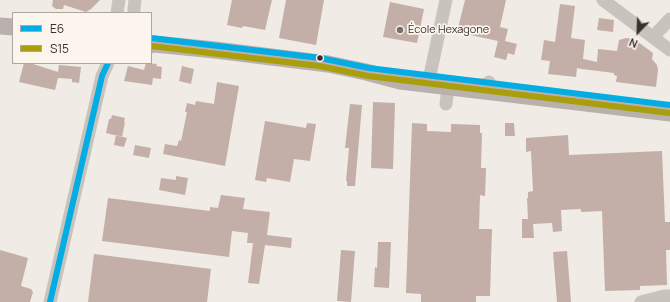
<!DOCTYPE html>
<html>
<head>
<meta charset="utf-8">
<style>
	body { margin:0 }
	#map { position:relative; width:670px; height:302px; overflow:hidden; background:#f0ebe5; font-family:Manrope,sans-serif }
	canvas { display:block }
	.legend { position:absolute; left:12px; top:12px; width:140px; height:52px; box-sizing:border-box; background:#fbf5ee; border:1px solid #aea6a0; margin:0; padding:5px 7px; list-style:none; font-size:12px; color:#3b302b }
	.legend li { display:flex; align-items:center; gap:8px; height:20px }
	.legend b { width:20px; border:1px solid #aea6a0 }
	.north { position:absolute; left:618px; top:12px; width:40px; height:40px; -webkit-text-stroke:3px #fbf5ee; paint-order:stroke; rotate:203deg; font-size:11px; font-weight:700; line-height:16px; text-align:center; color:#3b302b }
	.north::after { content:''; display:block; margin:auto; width:14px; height:18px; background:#3b302b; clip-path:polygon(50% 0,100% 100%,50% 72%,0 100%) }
</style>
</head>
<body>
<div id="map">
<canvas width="670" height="302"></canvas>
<ul class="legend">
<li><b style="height:5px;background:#03ace2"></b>E6</li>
<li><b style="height:5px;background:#a99e0b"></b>S15</li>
</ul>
<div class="north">N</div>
</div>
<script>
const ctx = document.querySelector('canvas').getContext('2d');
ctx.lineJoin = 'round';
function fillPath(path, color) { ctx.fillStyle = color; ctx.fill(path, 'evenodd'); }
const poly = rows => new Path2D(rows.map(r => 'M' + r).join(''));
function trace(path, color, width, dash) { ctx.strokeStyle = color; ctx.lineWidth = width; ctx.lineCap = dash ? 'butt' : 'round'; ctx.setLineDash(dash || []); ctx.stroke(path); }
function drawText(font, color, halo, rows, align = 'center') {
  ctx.font = font + ' Manrope,sans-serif'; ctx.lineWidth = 3.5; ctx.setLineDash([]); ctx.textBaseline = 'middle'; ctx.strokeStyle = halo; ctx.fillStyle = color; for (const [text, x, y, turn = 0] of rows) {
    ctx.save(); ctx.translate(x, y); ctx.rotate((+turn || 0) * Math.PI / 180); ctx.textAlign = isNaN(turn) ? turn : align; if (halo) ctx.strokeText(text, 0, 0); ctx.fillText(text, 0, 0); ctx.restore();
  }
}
fillPath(poly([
	[53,0,100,0,91,9,86,12,64,5,63,9,56,9,52,6],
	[232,0,272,0,265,30,243,26,242,28,227,25],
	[286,0,324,0,316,45,279,38],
	[465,0,506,0,500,27,508,29,505,41,517,44,514,55,508,53,506,60,494,57,498,41,457,32],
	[390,2,424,9,417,43,383,37],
	[560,4,575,6,571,38,585,40,583,59,597,62,598,49,617,51,619,40,626,38,634,39,653,53,652,59,657,65,658,70,656,87,616,82,617,76,614,75,614,73,582,69,577,68,576,77,548,74,550,61,541,60,544,40,555,42],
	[599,18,614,20,613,32,597,30],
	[24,63,30,63,58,72,59,65,81,67,79,83,72,82,72,79,58,78,55,90,19,82],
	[146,63,157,64,156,66,162,67,161,79,153,78,152,85,124,81,128,66,144,70],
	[182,66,194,69,191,84,179,81],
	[217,82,239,86,225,166,163,154,165,144,177,146,179,140,181,141,187,112,185,112,187,103,195,105,196,101,214,104],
	[373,102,395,103,393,169,371,168],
	[350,104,362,105,355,186,347,186,347,181,346,181,349,148,345,148],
	[112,115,125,118,124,122,125,122,122,137,106,133,109,119,111,119],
	[265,121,306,128,307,123,316,124,310,161,294,159,290,182,267,178,266,182,255,180],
	[412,123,427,124,427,131,451,132,451,124,480,125,480,133,482,133,481,168,486,168,485,196,480,195,479,229,492,229,490,296,476,296,476,302,421,302,421,294,406,293],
	[505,123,514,123,515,136,505,136],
	[116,135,127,138,124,147,114,145],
	[568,135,569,155,662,151,665,222,670,222,670,250,666,250,667,285,640,286,640,290,605,291,602,211,581,212,581,209,561,210,562,231,553,232,552,223,533,224,534,238,522,238,522,219,528,219,527,198,528,198,528,192,533,191,531,151,526,152,526,138],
	[135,145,151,148,149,158,133,155],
	[176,176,188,178,185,195,159,190,161,178,176,180],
	[221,195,245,198,243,209,270,212,267,235,292,238,291,248,265,245,259,284,248,283,253,243,247,243,248,233,232,231,229,257,102,241,108,198,210,211,210,207,218,208],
	[378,242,391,242,389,288,374,287,375,267,377,268],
	[0,250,28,258,21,286,31,289,33,292,30,302,0,302],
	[341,250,355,251,351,302,337,301],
	[567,251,571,302,557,302,553,252],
	[94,254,211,269,207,302,88,302]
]), '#c3afa7');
trace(poly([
	[603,0,670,50],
	[117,13,119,0],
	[134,13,134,9,135,0],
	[653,37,670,19],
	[435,86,430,75,446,0],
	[446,104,448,87,454,83,484,85,489,82],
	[50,302,102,76,108,63],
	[641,302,664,296,670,296]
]), '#c9c3be', 13);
trace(poly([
	[0,26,13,27],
	[151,45,154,44,215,50,328,64,366,72,400,81,670,113]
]), '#b8b1ad', 17);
trace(poly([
	[151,38,320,58,369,68,670,105],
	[50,302,102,76,108,63]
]), '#03ace2', 6);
trace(poly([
	[151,46,319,66,368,76,669,113]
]), '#a99e0b', 6);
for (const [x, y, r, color] of [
	[400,30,4,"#7a716c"],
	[320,58,3.5,"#3b302b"]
]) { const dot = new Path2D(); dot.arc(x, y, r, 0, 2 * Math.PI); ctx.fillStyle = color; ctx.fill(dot); trace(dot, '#fbf5ee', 1.5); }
drawText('11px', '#3b302b', '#fbf5ee', [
	["École Hexagone",408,30]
], 'left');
</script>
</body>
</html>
